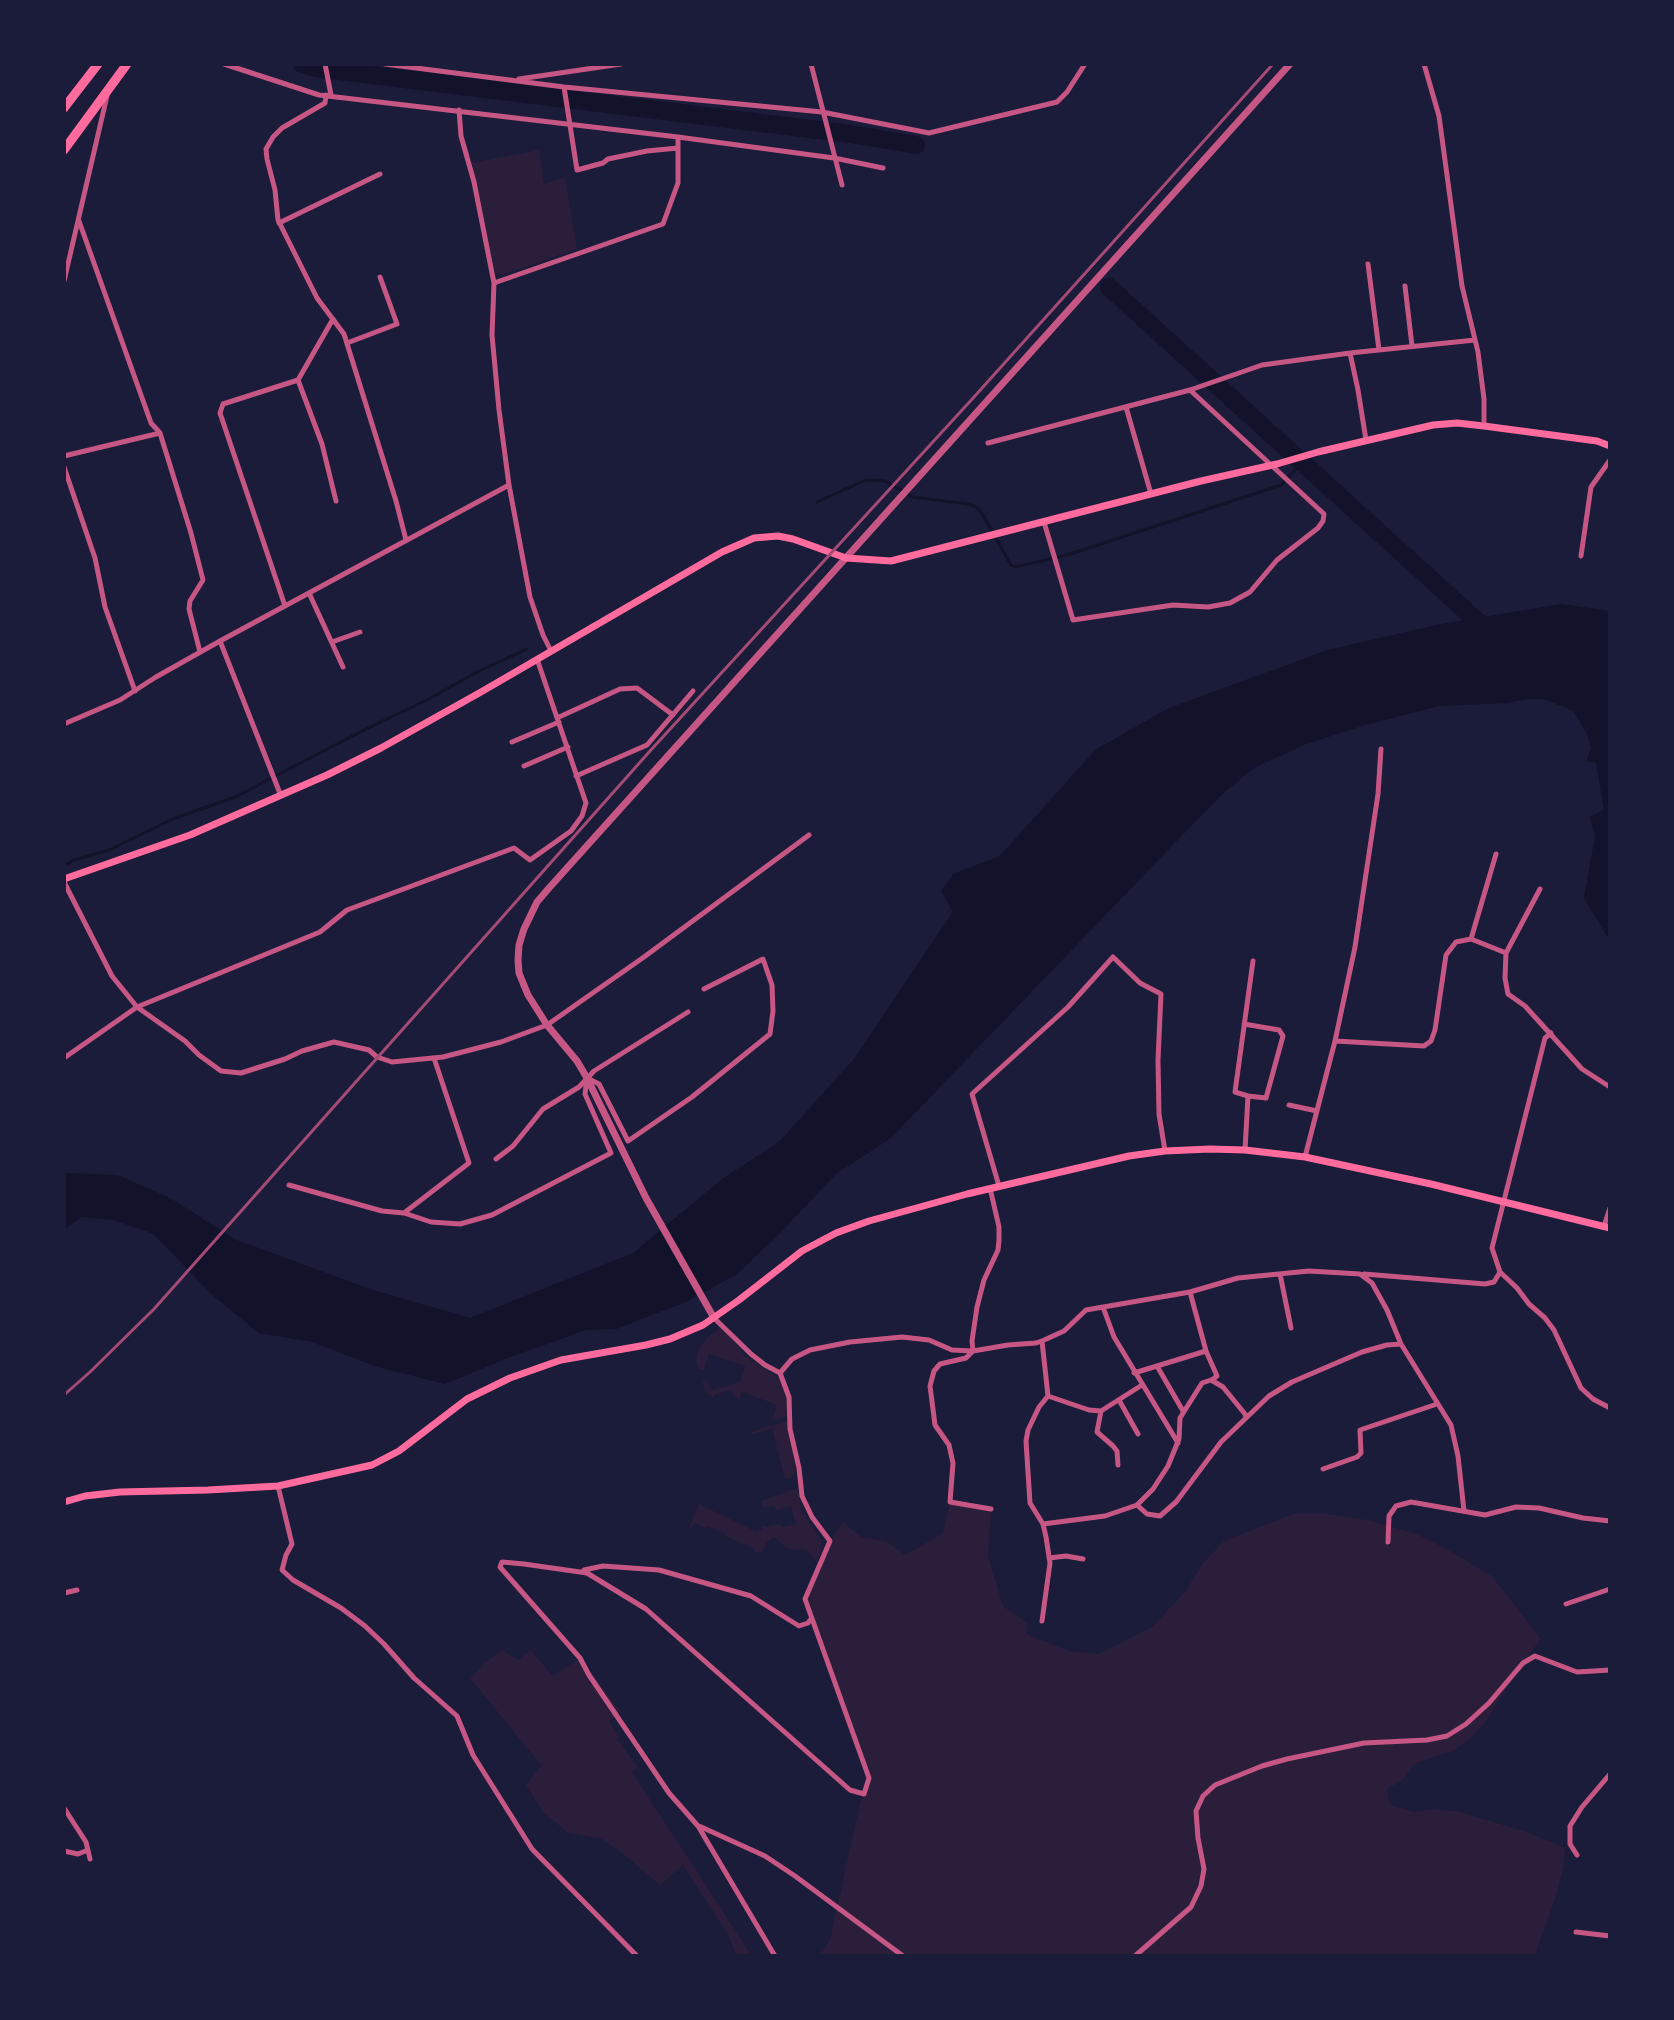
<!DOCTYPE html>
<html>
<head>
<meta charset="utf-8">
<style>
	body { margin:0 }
	#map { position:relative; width:1674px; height:2020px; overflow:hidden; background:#1b1b3a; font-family:Raleway,sans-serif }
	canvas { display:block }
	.frame { position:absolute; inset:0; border:66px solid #1b1b3a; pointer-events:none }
</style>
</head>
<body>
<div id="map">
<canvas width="1674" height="2020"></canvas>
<div class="frame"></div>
</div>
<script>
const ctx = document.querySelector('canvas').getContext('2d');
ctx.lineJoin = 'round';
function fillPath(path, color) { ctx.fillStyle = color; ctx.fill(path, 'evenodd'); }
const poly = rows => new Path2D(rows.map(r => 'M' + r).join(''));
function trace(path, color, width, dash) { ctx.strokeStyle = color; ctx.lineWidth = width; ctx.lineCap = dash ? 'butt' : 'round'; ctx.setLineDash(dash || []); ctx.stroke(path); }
fillPath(poly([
	[539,150,544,184,565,177,577,249,502,275,495,272,472,163],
	[723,1326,746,1357,777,1377,786,1395,787,1416,772,1420,777,1405,742,1392,739,1399,735,1397,731,1390,714,1395,714,1398,706,1392,702,1381,707,1380,711,1390,734,1384,741,1380,745,1366,709,1354,704,1370,699,1370,696,1361,697,1354,700,1347,708,1337],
	[787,1421,796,1470,791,1478,785,1479,772,1429,752,1434,751,1432],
	[797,1488,802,1510,821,1541,821,1551,817,1561,806,1550,787,1549,774,1537,766,1543,764,1550,759,1553,755,1552,755,1549,725,1536,726,1534,707,1526,706,1528,694,1523,692,1528,689,1527,699,1504,757,1532,762,1529,763,1524,765,1527,780,1524,782,1527,796,1524,791,1506,776,1510,774,1506,763,1508,761,1501],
	[950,1502,991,1509,988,1556,1003,1606,1027,1623,1026,1634,1069,1651,1099,1654,1152,1627,1184,1593,1204,1562,1224,1541,1293,1514,1319,1513,1368,1520,1417,1534,1445,1548,1492,1576,1541,1639,1523,1663,1484,1724,1469,1740,1453,1751,1414,1764,1403,1780,1387,1789,1390,1805,1415,1812,1434,1809,1460,1812,1524,1831,1565,1848,1564,1864,1557,1893,1535,1956,819,1956,830,1940,860,1803,869,1778,805,1599,830,1541,843,1522,861,1537,886,1541,905,1555,943,1533],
	[502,1650,518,1660,530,1650,553,1676,580,1658,621,1712,609,1721,619,1736,617,1739,638,1767,632,1772,752,1956,734,1956,735,1952,728,1935,683,1865,660,1885,622,1853,602,1839,568,1833,543,1812,526,1785,541,1765,470,1678,485,1663]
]), '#2a1e3b');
fillPath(poly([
	[1561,604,1610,611,1610,941,1584,898,1595,836,1590,817,1604,810,1596,763,1586,761,1591,748,1587,734,1573,711,1545,699,1527,699,1508,703,1439,706,1362,726,1306,744,1254,768,1219,797,891,1138,836,1174,778,1235,737,1274,688,1301,616,1329,586,1330,505,1359,445,1384,378,1367,312,1342,259,1333,211,1294,154,1234,113,1220,81,1217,64,1230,64,1173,118,1175,172,1199,234,1239,370,1289,470,1318,633,1253,722,1179,780,1141,853,1060,953,912,941,891,953,874,1000,856,1095,750,1169,708,1328,650,1436,625]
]), '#12122b');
trace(poly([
	[817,502,866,480,872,480,885,481,913,497,968,504,976,507,982,513,1011,565,1015,567,1067,555,1281,485,1297,468],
	[64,866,74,860,109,850,173,819,235,797,366,729,429,699,477,672,527,649]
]), '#12122b', 3);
trace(poly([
	[302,64,315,68,851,134,916,145],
	[1109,287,1489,632]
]), '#12122b', 18);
trace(poly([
	[224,64,319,95,678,137],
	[325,64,331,95],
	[385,64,564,87,822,112,929,133,1057,102,1067,92,1085,64],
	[811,64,842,185],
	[1424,64,1439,116,1462,286,1478,352,1484,399,1484,426],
	[519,79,621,64],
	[564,87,577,170,603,163,608,159,647,151,678,148],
	[326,95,325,103,282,128,273,137,266,149,267,159,275,190,278,220,317,298,344,334,396,501,406,540],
	[459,110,461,136,474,182,494,283,492,335,499,410,509,485,530,597,543,635,551,651],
	[79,221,151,423,160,433,191,533,203,580,190,601,189,609,200,652],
	[279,223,380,174],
	[1368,264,1379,350],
	[64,281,107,96],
	[494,283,663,224,678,183,678,137,834,158,883,168],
	[1405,286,1412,346],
	[347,343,397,324,380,277],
	[1350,353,1358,390,1366,440],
	[298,380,322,444,336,501],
	[1126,407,1151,494],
	[988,443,1190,390,1262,365,1350,353,1475,340],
	[64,456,160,433],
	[64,467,95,558,105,607,135,691],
	[1044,522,1073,620,1173,605,1208,607,1230,603,1250,592,1277,560,1318,528,1323,521,1324,514,1190,390],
	[1581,556,1591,487,1610,460],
	[309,593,343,667],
	[285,606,220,413,223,404,298,380,333,319],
	[220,641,281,796],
	[332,642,360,632],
	[557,718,620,689,637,688,673,715],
	[64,724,120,700,156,677,220,641,509,485],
	[512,742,559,722],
	[524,766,568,747],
	[576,776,647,745,693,691],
	[64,882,112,976,137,1007,185,1041,199,1055,221,1071,241,1073,285,1059,302,1051,334,1042,369,1050,377,1057,392,1062,443,1057,501,1042,547,1025,644,957,809,835],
	[1540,889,1506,953,1505,978,1508,994,1525,1006,1582,1069,1610,1087],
	[1471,939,1506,953],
	[1244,1024,1279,1030,1283,1036,1266,1098,1248,1096,1235,1092,1253,961],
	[1551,1033,1545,1038,1492,1248,1500,1272,1517,1288,1529,1304,1545,1318,1554,1330,1581,1388,1593,1399,1610,1408],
	[1335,1041,1424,1046,1431,1041,1435,1030,1446,955,1456,942,1471,939,1496,854],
	[64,1058,137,1007,320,932,347,910,514,848,530,860,571,831,582,816,586,803,537,659],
	[1289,1105,1317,1111],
	[1245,1150,1248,1096],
	[1305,1157,1335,1041,1355,947,1378,794,1381,749],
	[496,1159,513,1146,543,1109,579,1087,594,1071,688,1012],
	[289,1185,382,1211,404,1213,431,1222,460,1224,492,1215,611,1153,585,1094,587,1078,599,1084,628,1141,692,1097,770,1034,773,1011,772,985,763,959,704,989],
	[999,1186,972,1094,1068,1007,1113,957,1140,983,1161,994,1158,1060,1159,1114,1165,1151],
	[990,1188,999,1227,999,1240,998,1250,984,1280,977,1307,972,1341,973,1351,966,1358,940,1364,934,1371,930,1386,935,1425,949,1445,953,1463,950,1502,991,1509],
	[404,1213,469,1163,434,1058],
	[1604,1226,1610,1208],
	[1280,1274,1291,1328],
	[1364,1274,1485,1284,1494,1282,1500,1272],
	[1190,1292,1206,1351],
	[1103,1307,1114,1337,1178,1443],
	[714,1318,751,1354,765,1365,780,1373,789,1397,790,1429,799,1468,802,1496,812,1517,830,1541,805,1599,869,1778,864,1794,850,1790,646,1609,587,1573,524,1564,502,1562,500,1567,580,1658,589,1675,669,1793,698,1826,775,1956],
	[1401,1344,1387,1345,1362,1352,1292,1382,1269,1396,1221,1442,1176,1502,1160,1516,1147,1514,1137,1505,1105,1516,1043,1524,1030,1503,1026,1441,1028,1430,1039,1407,1048,1396,1042,1341,1064,1331,1086,1310,1190,1292,1238,1278,1309,1271,1360,1274,1372,1283,1387,1310,1401,1344,1451,1425,1458,1456,1464,1511],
	[780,1373,792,1359,810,1350,850,1342,902,1337,929,1340,952,1350,973,1351,1008,1345,1036,1343,1042,1341],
	[1134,1373,1157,1366],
	[1048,1396,1089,1410,1101,1411,1142,1385],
	[1119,1400,1138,1434],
	[1101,1411,1097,1432,1113,1446,1117,1451,1118,1465],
	[1183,1411,1157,1366,1206,1351,1217,1376,1212,1380],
	[1323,1469,1357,1457,1361,1453,1360,1430,1437,1404],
	[278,1486,292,1544,286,1555,282,1570,293,1580,341,1608,365,1626,384,1644,414,1678,457,1716,473,1755,532,1849,637,1956],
	[1137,1505,1153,1489,1168,1466,1179,1439,1180,1418,1202,1383,1211,1380,1223,1387,1245,1414,1246,1417],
	[1388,1542,1389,1516,1396,1506,1411,1502,1485,1515,1516,1507,1539,1508,1583,1518,1610,1521],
	[1049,1558,1066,1556,1083,1559],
	[584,1570,603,1566,659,1570,751,1596,799,1626,808,1623,811,1619],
	[64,1593,77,1590],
	[1566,1604,1610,1589],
	[1042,1621,1050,1563,1046,1537,1043,1524],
	[64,1808,86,1842,90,1859],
	[699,1826,765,1856,795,1876,903,1956],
	[64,1851,78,1854,88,1850],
	[1577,1855,1570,1844,1570,1826,1582,1807,1610,1774],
	[1576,1932,1610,1936],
	[1135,1956,1191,1907,1201,1886,1204,1869,1198,1838,1196,1811,1203,1796,1215,1785,1262,1766,1287,1759,1364,1743,1427,1740,1447,1736,1466,1724,1489,1703,1523,1663,1535,1656,1577,1672,1610,1670]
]), '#c65784', 5);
trace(poly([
	[714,1318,646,1198,587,1078,577,1061,547,1025,528,995,519,973,518,960,519,945,524,929,537,902,549,888,1290,64]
]), '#c65784', 7);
trace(poly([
	[64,879,190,835,327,775,381,748,481,692,722,552,754,538,778,536,793,539,846,558,891,561,1201,481,1277,464,1318,452,1433,425,1457,423,1484,426,1597,441,1610,446],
	[64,1502,85,1496,120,1492,208,1490,278,1486,372,1465,399,1451,467,1399,510,1378,561,1360,646,1345,670,1339,703,1325,739,1300,802,1251,836,1233,869,1221,967,1194,1129,1156,1165,1151,1210,1149,1245,1150,1305,1157,1431,1184,1610,1228]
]), '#ff6b9d', 7);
trace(poly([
	[64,108,98,64],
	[64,150,127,64]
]), '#ff6b9d', 9);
trace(poly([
	[64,1395,90,1372,154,1309,650,751,974,397,1273,64]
]), '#a44b75', 3);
</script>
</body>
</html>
